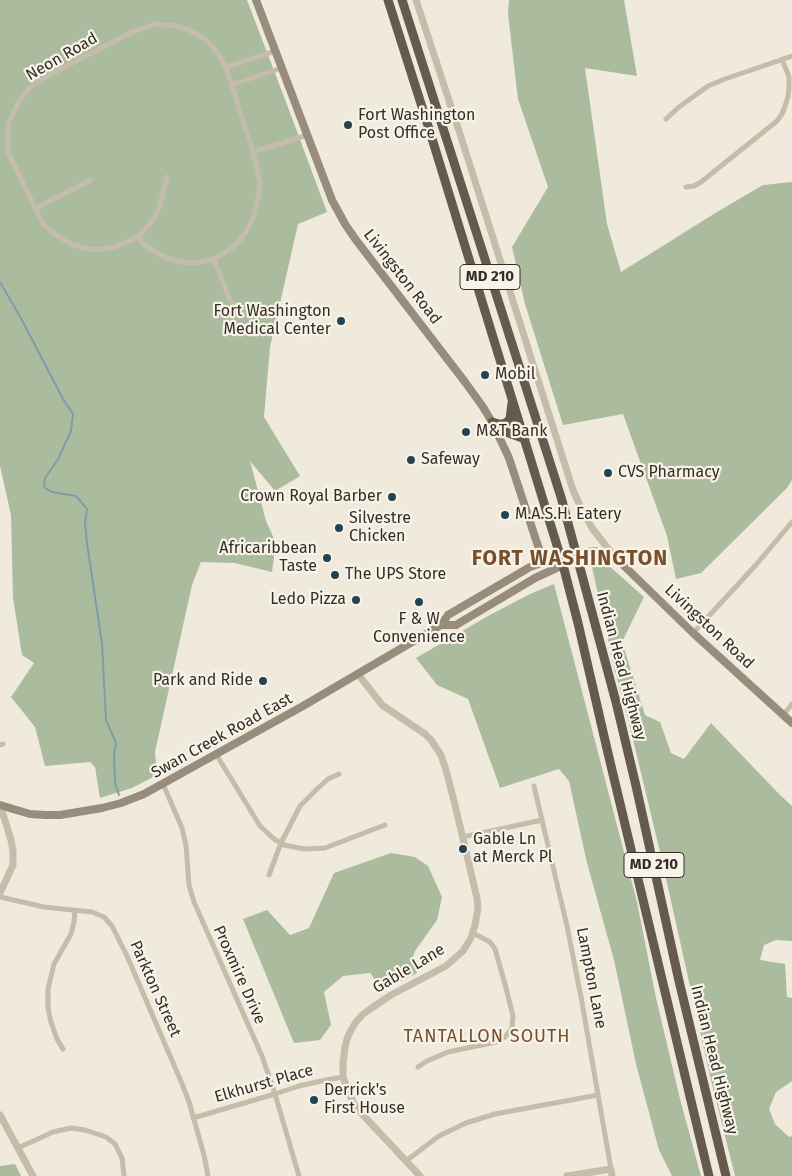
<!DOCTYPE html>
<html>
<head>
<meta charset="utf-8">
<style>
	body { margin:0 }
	canvas { display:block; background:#efeadc }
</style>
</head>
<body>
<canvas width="792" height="1176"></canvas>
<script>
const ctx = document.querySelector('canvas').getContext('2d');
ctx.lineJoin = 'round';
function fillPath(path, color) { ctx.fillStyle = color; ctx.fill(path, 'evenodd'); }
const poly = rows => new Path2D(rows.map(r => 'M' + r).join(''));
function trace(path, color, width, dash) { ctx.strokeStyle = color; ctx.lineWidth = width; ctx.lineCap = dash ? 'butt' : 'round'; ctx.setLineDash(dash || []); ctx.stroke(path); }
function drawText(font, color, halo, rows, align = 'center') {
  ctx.font = font + ' "Fira Sans",sans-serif'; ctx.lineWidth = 4.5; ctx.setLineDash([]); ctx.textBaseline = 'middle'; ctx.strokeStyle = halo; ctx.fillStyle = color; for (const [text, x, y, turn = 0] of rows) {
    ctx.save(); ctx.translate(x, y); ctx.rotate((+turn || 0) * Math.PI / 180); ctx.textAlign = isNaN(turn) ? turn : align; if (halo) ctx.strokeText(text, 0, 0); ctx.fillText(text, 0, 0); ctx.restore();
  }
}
fillPath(poly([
	[0,0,247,0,286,102,327,212,298,224,270,347,264,417,300,476,275,491,250,461,266,521,276,543,272,572,235,563,201,562,192,585,155,752,157,775,132,788,100,798,95,767,90,762,45,766,35,727,11,697,34,663,22,655,13,598,11,515,0,466],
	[509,0,624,0,637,76,585,68,607,224,621,272,717,212,763,185,792,182,792,480,787,488,701,573,676,579,667,536,623,414,563,425,525,304,512,247,548,187,518,99,508,14],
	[607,564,644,597,622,642,645,715,660,722,671,753,684,759,711,723,779,794,792,806,792,941,776,940,764,945,760,960,785,964,787,997,792,998,792,1081,776,1092,769,1109,775,1124,789,1137,792,1136,792,1176,735,1176,710,1076,661,856,629,723,614,667,592,567],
	[554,584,637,902,656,998,680,1099,701,1176,672,1176,659,1150,636,1064,614,960,587,863,569,781,559,769,500,788,468,699,437,685,416,658,488,616,530,594],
	[391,853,415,857,428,866,442,897,437,920,415,951,412,959,417,973,383,990,370,973,343,976,324,992,331,1025,320,1040,294,1043,243,919,267,910,290,935,309,928,334,873],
	[15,1164,21,1176,0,1176,0,1166]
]), '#abbc9e');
trace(poly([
	[0,282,23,322,63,399,73,414,71,431,58,459,45,478,44,487,52,492,76,496,87,509,85,523,87,543,102,644,106,720,116,743,114,755,115,783,119,795]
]), '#7f9da8', 2);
trace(poly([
	[226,67,275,51],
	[231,85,282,68],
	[666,119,679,107,708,86,725,79,792,56],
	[253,152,307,135],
	[686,187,694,186,701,182,777,121,782,114,785,106,788,97,789,87,789,77,782,59],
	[36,208,91,180],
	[138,237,146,246,164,257,181,262,195,263,214,259,224,253,236,245,246,232,253,218,259,195,260,181,253,152,226,67,217,52,205,39,189,30,176,26,155,24,132,32,40,80,30,87,19,101,8,124,8,152,43,224,56,235,73,245,94,250,115,247,138,237,153,220,159,208,167,177],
	[214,259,227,293,231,302,238,306],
	[693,633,755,566,792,522],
	[783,715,792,704],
	[0,745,3,744],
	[216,754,260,826,274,839,284,845,304,849,325,848,385,825],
	[163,784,182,828,186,845,189,885,194,902,262,1056,275,1094,299,1176],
	[534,786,567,926,581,997,611,1169],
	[463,837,542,820],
	[269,875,281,843,300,806,316,790,328,779,339,774],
	[0,897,44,907,92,912,104,917,112,926,127,956,183,1086,189,1102,204,1155,208,1176],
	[63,1049,57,1039,51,1022,48,1008,48,989,54,964,71,934,74,922,75,910],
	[418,1067,427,1061,448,1052,496,1042,505,1037,512,1028,513,1016,505,984,495,949,490,942,473,933],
	[193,1118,275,1094,299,1086,326,1080,343,1077],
	[18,1148,53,1132,71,1128,85,1130,106,1137,115,1144,122,1158,124,1176],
	[406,1161,439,1136,466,1123,495,1114,598,1095]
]), '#c5bcaa', 5);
trace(poly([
	[416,0,461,137,573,490,581,508,592,528,616,559],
	[358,674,382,705,425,734,431,740,441,755,446,770,455,805,477,898,478,908,475,925,471,938,463,951,446,966,391,995,373,1007,362,1015,356,1022,351,1030,347,1039,345,1047,343,1063,343,1077,349,1093,354,1104,363,1115,420,1176],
	[0,809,3,814,11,840,13,851,13,865,0,893],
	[0,1115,33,1176],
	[567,1176,611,1169,612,1176]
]), '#c5bcaa', 7);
trace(poly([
	[256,0,332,200,345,224,356,240,465,382,483,407,492,422,509,458,538,546,544,561],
	[441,625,456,625,535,578,563,565,567,562],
	[0,805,30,814,46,815,60,815,102,808,121,803,144,794,303,706,441,625,448,615,530,567,561,556,595,551,606,554,617,559,693,633,792,723]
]), '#988c7c', 8);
trace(poly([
	[388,0,430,132,563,565,578,623,607,749,709,1176],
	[402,0,561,497,616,702,636,786,679,981,726,1176],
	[492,422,499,424,504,424,507,422,510,419,512,403],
	[498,434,502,432,506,432,525,439]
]), '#645a4e', 9);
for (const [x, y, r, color] of [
	[348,125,5,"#234350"],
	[341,321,5,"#234350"],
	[485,375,5,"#234350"],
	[466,432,5,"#234350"],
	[411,460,5,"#234350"],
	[608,473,5,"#234350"],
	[392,497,5,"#234350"],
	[505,515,5,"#234350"],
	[339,528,5,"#234350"],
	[327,558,5,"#234350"],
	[335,575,5,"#234350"],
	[356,600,5,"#234350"],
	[419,602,5,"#234350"],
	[263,681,5,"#234350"],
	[463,849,5,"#234350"],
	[314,1100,5,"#234350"]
]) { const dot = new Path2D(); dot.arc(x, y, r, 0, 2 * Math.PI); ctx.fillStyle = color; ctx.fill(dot); trace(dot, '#f7f3e8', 2); }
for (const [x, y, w] of [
	[490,277,60],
	[654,865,60]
]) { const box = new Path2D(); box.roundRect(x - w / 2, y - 12.5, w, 25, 4); ctx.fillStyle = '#f7f3e8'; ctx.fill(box); trace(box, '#342e28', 1); }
drawText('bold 15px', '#342e28', null, [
	["MD 210",490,277],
	["MD 210",654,865]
]);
drawText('16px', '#342e28', '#f7f3e8', [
	["Neon Road",62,57,-30],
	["Livingston Road",402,277,52],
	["Livingston Road",709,627,43],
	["Indian Head Highway",621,666,75],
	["Swan Creek Road East",222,736,-29],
	["Gable Lane",409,969,-31],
	["Proxmire Drive",239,975,66],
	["Lampton Lane",591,978,79],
	["Parkton Street",155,989,66],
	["Indian Head Highway",714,1060,76],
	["Elkhurst Place",264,1084,-16]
]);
drawText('16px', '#342e28', '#f7f3e8', [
	["Fort Washington",358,116],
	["Post Office",358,134],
	["Fort Washington",331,312,"right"],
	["Medical Center",331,330,"right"],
	["Mobil",495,375],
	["M&T Bank",476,432],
	["Safeway",421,460],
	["CVS Pharmacy",618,473],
	["Crown Royal Barber",382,497,"right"],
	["M.A.S.H. Eatery",515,515],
	["Silvestre",349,519],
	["Chicken",349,537],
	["Africaribbean",317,549,"right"],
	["Taste",317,567,"right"],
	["The UPS Store",345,575],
	["Ledo Pizza",346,600,"right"],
	["F & W",419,620,"center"],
	["Convenience",419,638,"center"],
	["Park and Ride",253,681,"right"],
	["Gable Ln",473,840],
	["at Merck Pl",473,858],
	["Derrick's",324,1091],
	["First House",324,1109]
], 'left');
ctx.letterSpacing = '1px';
drawText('18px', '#784f2c', '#f7f3e8', [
	["TANTALLON SOUTH",487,1037]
]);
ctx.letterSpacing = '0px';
ctx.letterSpacing = '1px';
drawText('bold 21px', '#784f2c', '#f7f3e8', [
	["FORT WASHINGTON",570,559]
]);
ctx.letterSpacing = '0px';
</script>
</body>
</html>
